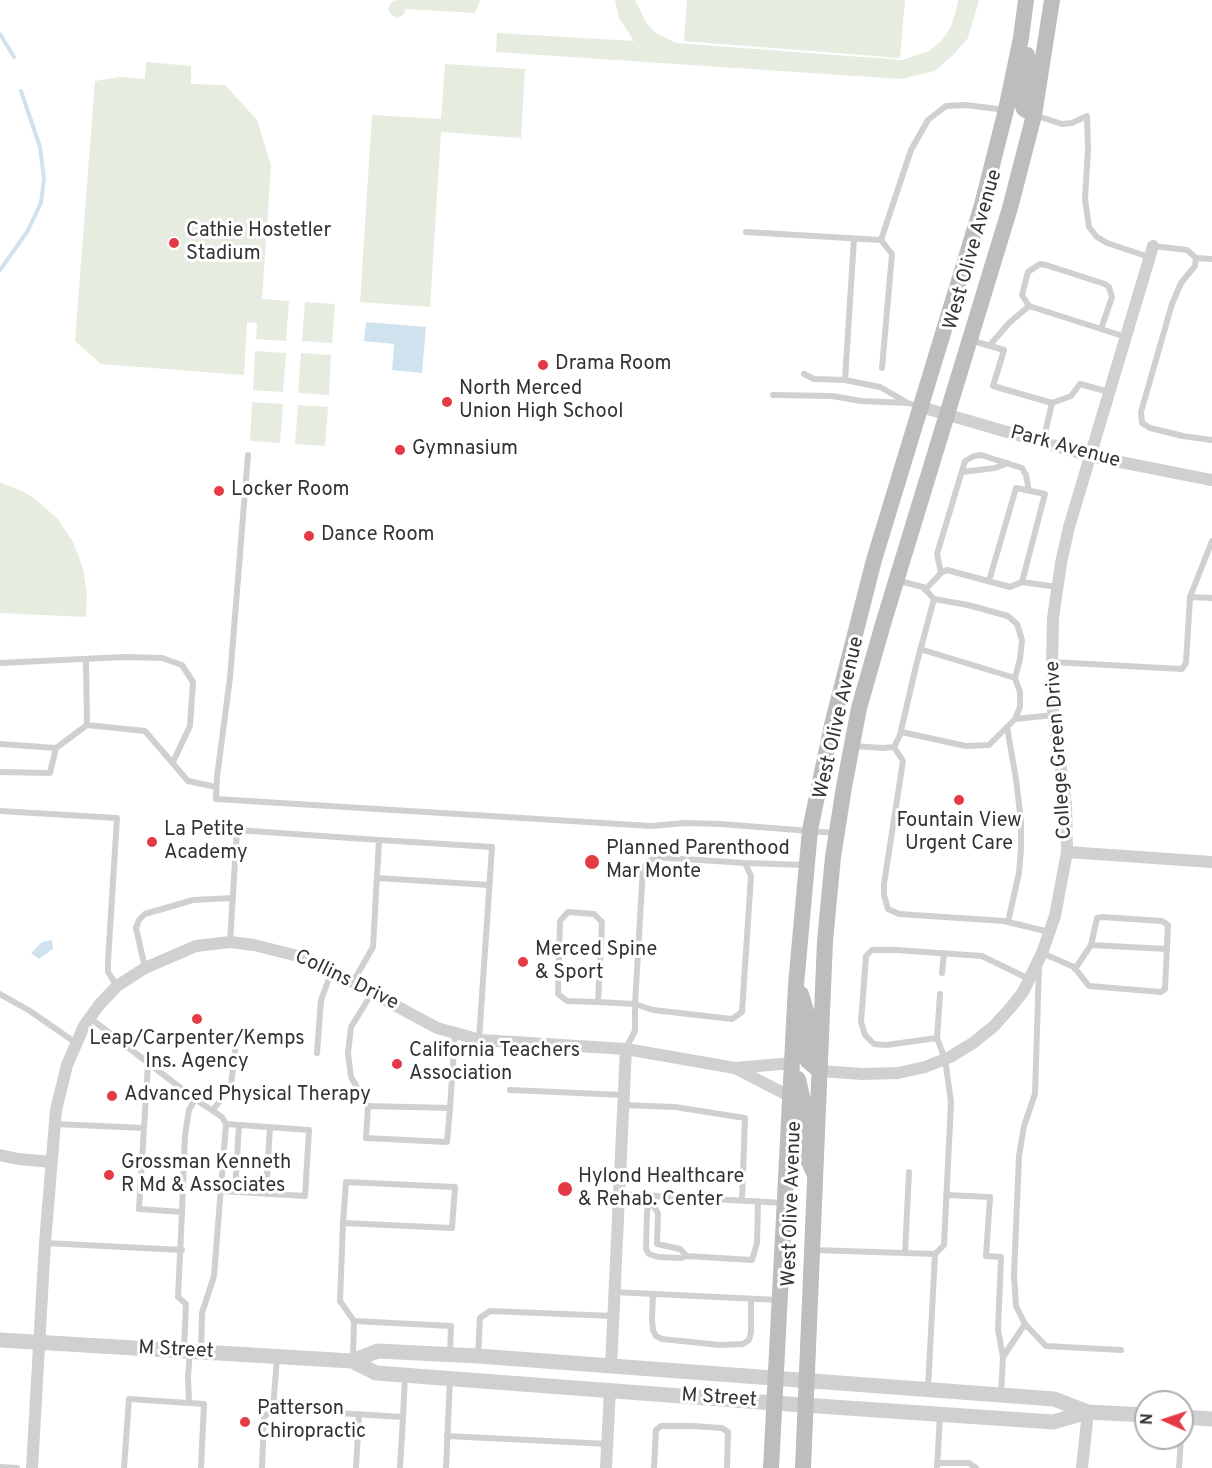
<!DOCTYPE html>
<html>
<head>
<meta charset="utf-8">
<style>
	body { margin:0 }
	#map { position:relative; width:1212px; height:1468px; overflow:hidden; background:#fff; font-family:Overpass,sans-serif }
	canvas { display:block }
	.north { position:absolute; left:1134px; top:1390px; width:60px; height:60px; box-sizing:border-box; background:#fff; border:2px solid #adadad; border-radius:50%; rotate:273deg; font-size:16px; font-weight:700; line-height:24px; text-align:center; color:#333 }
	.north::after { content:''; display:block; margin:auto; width:21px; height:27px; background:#e63946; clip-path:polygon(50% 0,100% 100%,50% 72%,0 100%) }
</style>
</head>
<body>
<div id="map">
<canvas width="1212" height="1468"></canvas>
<div class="north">N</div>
</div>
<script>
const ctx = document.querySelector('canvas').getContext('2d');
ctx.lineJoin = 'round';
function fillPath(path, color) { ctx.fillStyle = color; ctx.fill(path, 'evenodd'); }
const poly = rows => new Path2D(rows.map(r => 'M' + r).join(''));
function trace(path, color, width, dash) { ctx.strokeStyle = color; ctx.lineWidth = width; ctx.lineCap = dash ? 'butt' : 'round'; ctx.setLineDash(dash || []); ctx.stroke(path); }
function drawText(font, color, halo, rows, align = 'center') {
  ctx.font = font + ' Overpass,sans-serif'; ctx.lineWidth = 6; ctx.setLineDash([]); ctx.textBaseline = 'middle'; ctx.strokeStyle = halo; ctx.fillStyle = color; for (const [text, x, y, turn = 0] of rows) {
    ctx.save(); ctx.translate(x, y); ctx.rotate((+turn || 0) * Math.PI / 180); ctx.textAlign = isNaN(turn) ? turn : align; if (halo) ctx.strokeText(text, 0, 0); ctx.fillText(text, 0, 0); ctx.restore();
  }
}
fillPath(poly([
	[397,0,480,0,475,13,406,9,403,15,397,18,390,14,388,8,392,2],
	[615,0,635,0,647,24,656,33,676,43,902,60,929,51,941,41,950,29,956,11,958,0,979,0,968,38,953,55,935,71,901,79,496,52,497,33,634,41,619,18],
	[687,0,905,0,900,58,684,41],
	[146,62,191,66,191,84,225,85,257,120,271,165,262,299,289,301,286,341,256,339,257,323,247,322,244,375,101,364,75,341,95,81,120,77,145,79],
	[445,64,525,69,521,138,441,132,430,307,360,302,372,115,441,119],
	[305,302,335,304,332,343,302,341],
	[255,351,286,353,283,392,253,390],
	[301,353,331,355,329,395,298,393],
	[252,402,283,404,280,443,250,441],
	[298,405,328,407,325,446,295,444],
	[0,482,24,492,36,500,57,518,73,542,83,568,87,595,86,617,0,613]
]), '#e6ecdf');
fillPath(poly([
	[366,322,426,327,422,373,392,370,394,344,364,341],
	[52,940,53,949,39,959,31,953,42,942]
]), '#cfe2ee');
trace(poly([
	[0,34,14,57],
	[0,270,27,232,41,203,44,179,40,147,21,91]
]), '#cfe2ee', 4);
trace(poly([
	[1034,115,1062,124,1072,123,1087,116,1088,149,1085,199,1089,227,1097,237,1107,243,1149,257],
	[746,232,881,240,892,254,882,368],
	[881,240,911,150,928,120,946,106,966,105,1005,110],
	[1153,246,1187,250,1196,258,1195,266,1181,283,1172,304,1141,412,1142,423,1150,428,1183,436,1212,440],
	[1196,258,1212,259],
	[1101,329,1112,297,1109,287,1105,284,1046,265,1040,264,1028,272,1022,295,1029,306,1126,337],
	[970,340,1004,350,993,386,1052,403,1043,442],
	[990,345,1009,323,1029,306],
	[804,374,814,379,845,380,880,387,908,403,920,407],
	[845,380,854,239],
	[773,395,832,396,861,401,908,403],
	[1052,403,1071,396,1080,384,1109,392],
	[248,455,230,678,217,777,216,799,651,826,685,823,720,824,836,833],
	[962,472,995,468,1008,463],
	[941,573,937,554,965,461,974,456,981,455,1022,468,1026,475,1029,491],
	[989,581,1016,488,1045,494,1022,582],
	[925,590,941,573,947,570,1010,587,1022,582,1057,587],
	[1190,597,1212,598],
	[934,599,968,605,1008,616,1017,624,1022,640,1020,659,1015,678,1020,692,1020,707,1015,719],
	[920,649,1015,678],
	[86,660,87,725],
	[1052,662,1182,669,1186,663,1190,597,1212,541],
	[0,663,124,657,162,658,182,665,193,682,190,726,173,762],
	[1007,727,1016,779,1021,821,1021,850,1019,873,1008,922],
	[901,732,966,746,989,745,1015,719,1054,715],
	[0,744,56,748,87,725,145,731,188,781,216,787],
	[853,746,883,748,894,747,900,735,916,666,934,599,923,587,899,581],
	[894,747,903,761,884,884,884,895,888,909,899,914,1004,921,1049,932],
	[0,772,50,773,56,748],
	[0,811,117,818,108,961,108,972,117,986],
	[745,863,805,865],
	[377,878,489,885],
	[230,942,237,830,379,840],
	[1091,945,1167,949],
	[1042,953,1074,967,1089,986,1161,992,1165,989,1168,925,1162,921,1102,917,1097,918,1091,945,1075,969],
	[145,968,136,928,139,920,145,914,193,900,233,898],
	[942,973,944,953],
	[353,982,373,947,379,840,492,847,479,1040],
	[0,994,30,1011,76,1043],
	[598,1002,602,922,594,914,568,912,560,921,558,994,567,1001,598,1002,635,1004,653,1010,732,1019,742,1012,751,876,745,863,654,857,643,868,635,1004,635,1031,626,1048],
	[90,1018,195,1099,222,1117,226,1124,214,1276,202,1313,201,1351],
	[937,1038,940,994],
	[317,1053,321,1000,332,971],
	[510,1090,623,1095],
	[623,1105,675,1107,745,1118,742,1200],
	[368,1106,351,1077,348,1053,351,1027,372,993],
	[450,1108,368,1106,366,1138,447,1142,450,1108,455,1034],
	[213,1110,231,1086,235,1050],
	[55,1124,144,1128,139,1209,182,1212,178,1297,186,1304,184,1350],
	[144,1128,148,1063],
	[222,1191,305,1196,309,1130,226,1124],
	[235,1192,239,1125],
	[266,1194,270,1127],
	[618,1194,785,1203],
	[946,1195,990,1197,986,1256,1001,1257,998,1330,1003,1357,1001,1395],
	[652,1199,647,1211,646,1249,649,1254,658,1257,681,1258,687,1256],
	[652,1202,658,1214,657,1244,680,1249,687,1256,752,1260,757,1243,758,1201],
	[182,1212,185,1135,189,1110,195,1099],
	[343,1223,346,1182,455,1187,452,1228,343,1223,340,1301,354,1321,353,1358],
	[45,1243,182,1250],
	[814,1250,935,1254,928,1389],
	[905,1253,909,1172],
	[935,1254,944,1245,951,1102,945,1059,937,1038,886,1045,874,1044,865,1035,861,1022,866,956,872,950,896,950,982,956,1029,979],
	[614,1292,779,1300],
	[653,1294,652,1320,653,1330,656,1336,662,1339,720,1345,743,1344,749,1340,751,1332,751,1299],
	[354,1321,451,1326,450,1354],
	[1025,1324,1046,1346,1121,1350],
	[478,1356,480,1318,490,1311,613,1316],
	[277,1357,273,1409,403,1417,405,1376],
	[1003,1357,1025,1324,1016,1306,1014,1275,1019,1156,1024,1126,1035,1094,1039,967],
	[189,1403,188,1376,190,1352],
	[447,1436,608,1444],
	[937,1463,969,1463,976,1468],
	[0,1467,17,1468],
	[124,1468,129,1399,204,1404,201,1468],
	[262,1468,264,1417,273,1409],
	[356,1468,359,1415],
	[400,1468,403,1417],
	[446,1468,450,1379],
	[654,1468,656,1430,661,1426,692,1426,722,1428,728,1432,727,1468],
	[937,1468,940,1415],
	[1179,1468,1181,1438]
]), '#d0d0d0', 6);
trace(poly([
	[921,407,1090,456,1212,480],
	[1067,852,1212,862],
	[735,1068,791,1097],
	[820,1071,862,1074,898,1073,925,1067,950,1057,973,1043,994,1026,1012,1006,1023,992,1042,953,1055,916,1067,852,1066,805,1053,712,1052,665,1053,618,1061,563,1069,527,1153,246],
	[0,1155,18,1159,52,1162],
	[611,1366,626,1049],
	[32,1468,45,1243,56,1110,67,1065,84,1026,99,1005,117,986,145,968,196,946,230,942,254,945,302,957,332,971,437,1028,481,1040,626,1049,735,1068,793,1063],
	[606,1468,610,1390],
	[1082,1468,1088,1412]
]), '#d0d0d0', 12);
trace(poly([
	[0,1340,352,1361,378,1351,478,1356,1054,1399,1088,1412],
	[352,1361,376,1373,774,1403,1053,1422,1088,1412,1146,1415],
	[1182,1417,1212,1419]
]), '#d0d0d0', 15);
trace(poly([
	[1027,55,1021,101,1024,109,1034,115],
	[801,994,807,1014,805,1054,808,1061,820,1071],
	[798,1079,803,1101,802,1140,804,1151,814,1173],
	[771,1468,796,985,810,830,832,725,874,560,982,205,1006,110,1021,38,1026,0],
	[803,1468,825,941,833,857,844,787,859,708,883,624,1010,208,1034,115,1052,0]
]), '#bdbdbd', 16);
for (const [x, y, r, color] of [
	[174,243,6,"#e63946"],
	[543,365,6,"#e63946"],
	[447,402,6,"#e63946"],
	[400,450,6,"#e63946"],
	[219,491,6,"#e63946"],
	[309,536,6,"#e63946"],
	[959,800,6,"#e63946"],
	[152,842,6,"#e63946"],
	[592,862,8,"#e63946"],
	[523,962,6,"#e63946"],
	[197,1019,6,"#e63946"],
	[397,1064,6,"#e63946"],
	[112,1096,6,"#e63946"],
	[109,1175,6,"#e63946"],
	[565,1189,8,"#e63946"],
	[245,1422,6,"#e63946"]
]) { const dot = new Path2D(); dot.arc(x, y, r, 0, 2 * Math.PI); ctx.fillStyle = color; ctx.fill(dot); trace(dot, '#fff', 2); }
drawText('20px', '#333', '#fff', [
	["Cathie Hostetler",186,232],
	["Stadium",186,255],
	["Drama Room",555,365],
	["North Merced",459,390],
	["Union High School",459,413],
	["Gymnasium",412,450],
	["Locker Room",231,491],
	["Dance Room",321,536],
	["Fountain View",959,822,"center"],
	["Urgent Care",959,845,"center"],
	["La Petite",164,831],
	["Academy",164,854],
	["Planned Parenthood",606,850],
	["Mar Monte",606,873],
	["Merced Spine",535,951],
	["& Sport",535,974],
	["Leap/Carpenter/Kemps",197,1040,"center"],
	["Ins. Agency",197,1063,"center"],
	["California Teachers",409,1052],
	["Association",409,1075],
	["Advanced Physical Therapy",124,1096],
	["Grossman Kenneth",121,1164],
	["R Md & Associates",121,1187],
	["Hylond Healthcare",578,1178],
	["& Rehab. Center",578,1201],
	["Patterson",257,1410],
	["Chiropractic",257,1433]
], 'left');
drawText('20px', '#333', '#fff', [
	["West Olive Avenue",974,250,-74],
	["Park Avenue",1065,448,15],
	["West Olive Avenue",840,718,-77],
	["College Green Drive",1060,750,-94],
	["Collins Drive",346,981,26],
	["West Olive Avenue",793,1204,-88],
	["M Street",176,1351,3],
	["M Street",719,1399,4]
]);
</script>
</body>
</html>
